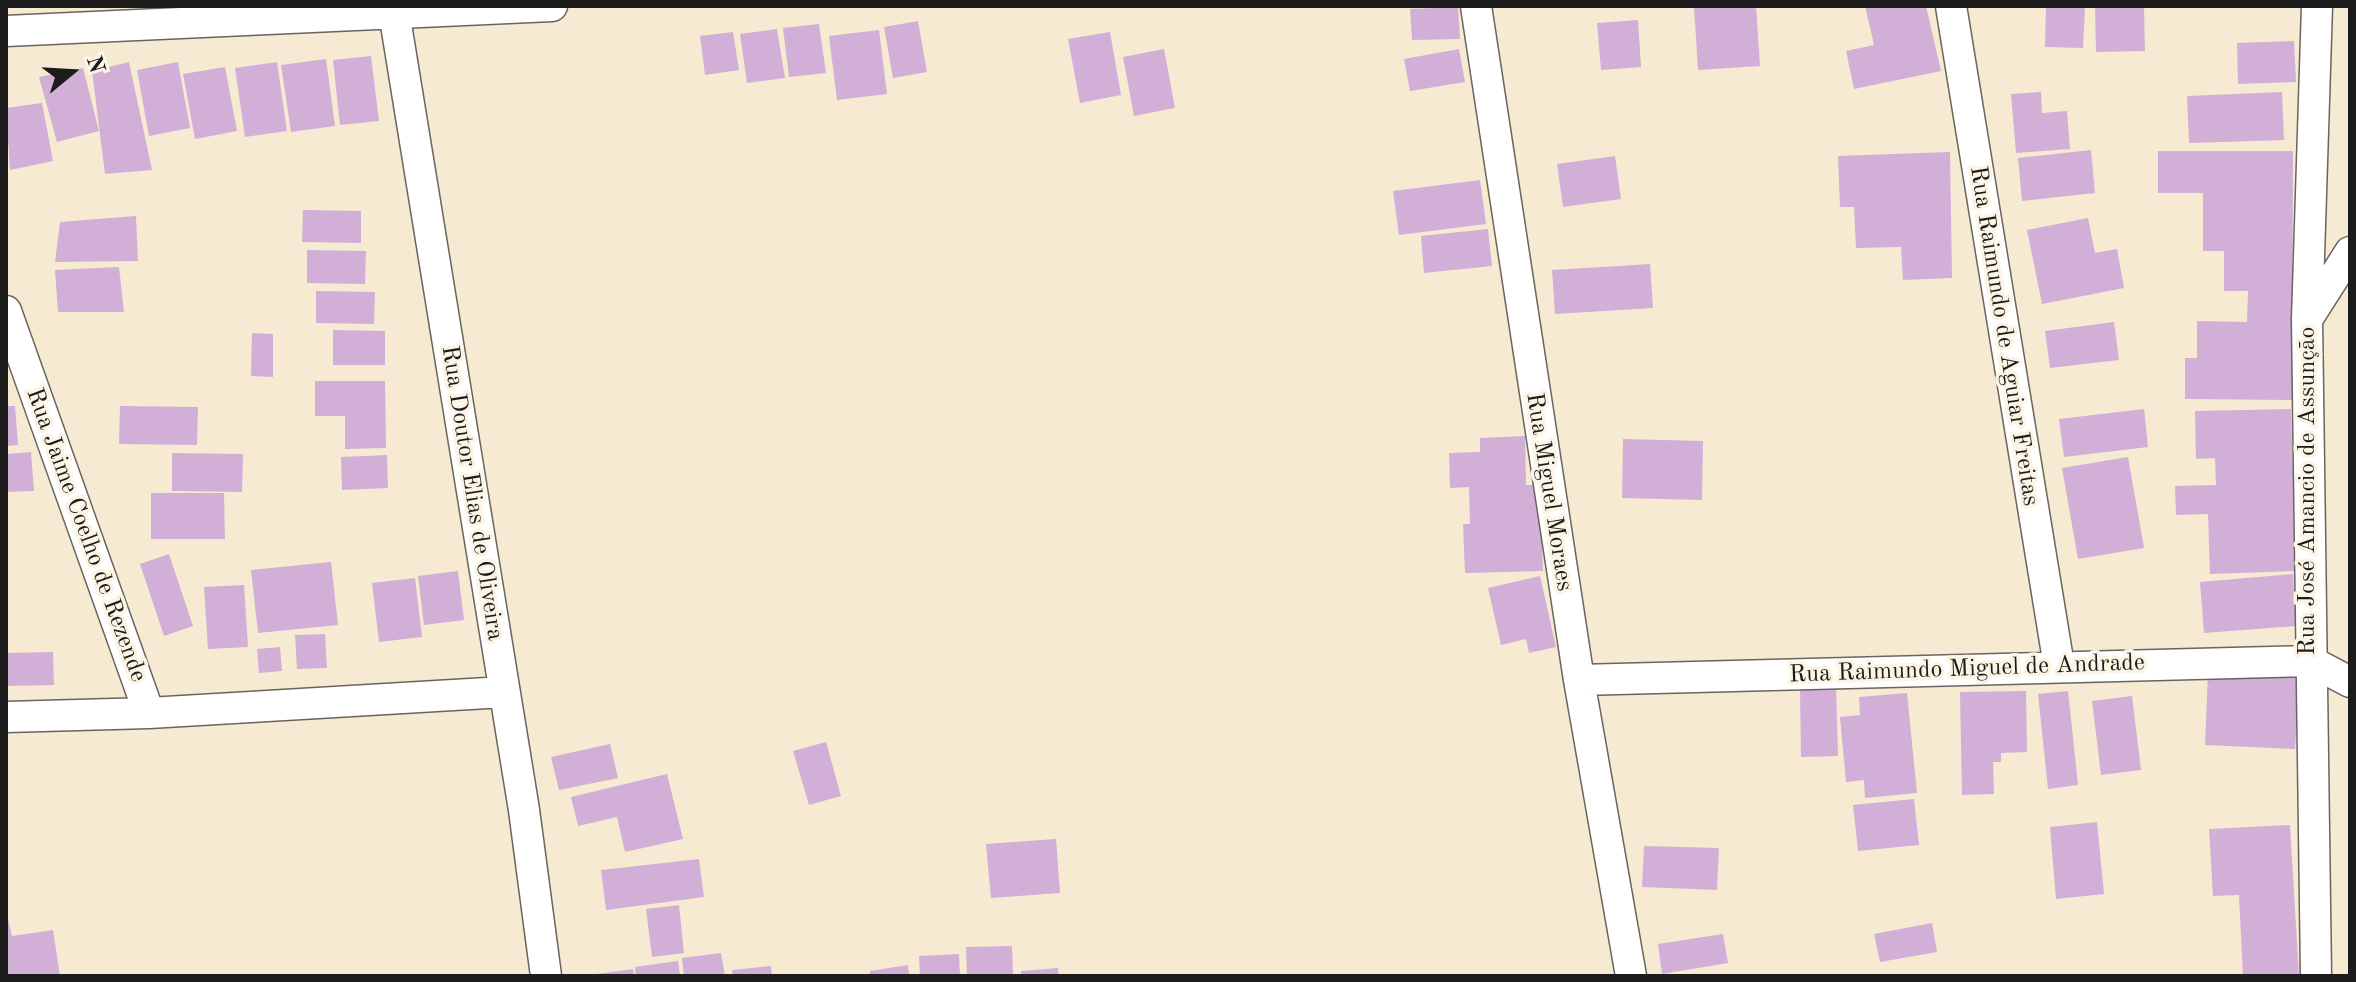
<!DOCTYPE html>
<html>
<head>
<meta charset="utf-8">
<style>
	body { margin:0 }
	#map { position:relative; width:2356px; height:982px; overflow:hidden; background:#f7ead2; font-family:"Old Standard TT",serif }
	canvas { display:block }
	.frame { position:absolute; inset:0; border:8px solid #1c1c1c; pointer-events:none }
	.north { position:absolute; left:32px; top:32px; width:80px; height:80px; -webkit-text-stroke:6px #fcf5e5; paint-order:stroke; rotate:72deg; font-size:22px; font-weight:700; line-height:32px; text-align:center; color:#1c1c1c }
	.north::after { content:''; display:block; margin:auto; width:28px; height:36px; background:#1c1c1c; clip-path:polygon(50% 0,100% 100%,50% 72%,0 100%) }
</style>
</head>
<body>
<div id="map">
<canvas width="2356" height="982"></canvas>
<div class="frame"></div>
<div class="north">N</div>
</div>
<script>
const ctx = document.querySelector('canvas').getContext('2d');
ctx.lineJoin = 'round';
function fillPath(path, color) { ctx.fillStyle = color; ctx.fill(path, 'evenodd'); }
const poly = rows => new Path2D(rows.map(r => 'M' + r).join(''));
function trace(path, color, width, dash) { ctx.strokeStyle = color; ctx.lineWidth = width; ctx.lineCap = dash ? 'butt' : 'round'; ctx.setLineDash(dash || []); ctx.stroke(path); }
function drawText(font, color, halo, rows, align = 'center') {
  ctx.font = font + ' "Old Standard TT",serif'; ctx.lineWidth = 7; ctx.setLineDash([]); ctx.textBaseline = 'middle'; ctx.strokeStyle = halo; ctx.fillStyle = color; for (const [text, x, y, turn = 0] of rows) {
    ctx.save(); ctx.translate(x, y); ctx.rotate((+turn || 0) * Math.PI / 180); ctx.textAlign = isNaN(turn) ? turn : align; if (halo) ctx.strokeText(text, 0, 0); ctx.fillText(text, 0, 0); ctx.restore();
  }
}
fillPath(poly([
	[1710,6,1756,6,1760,66,1698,70,1694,7],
	[1865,6,1926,6,1941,71,1854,89,1846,51,1874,45],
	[2046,6,2085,6,2083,48,2045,47],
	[2095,6,2144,6,2145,51,2096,52],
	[1458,7,1460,39,1412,40,1410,9],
	[1638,20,1641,67,1601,70,1597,23],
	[918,21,927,72,893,78,884,27],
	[819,24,826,73,789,77,783,28],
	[777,29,785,78,747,83,740,34],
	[879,30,887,94,837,100,829,36],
	[733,32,739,70,705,75,700,36],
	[1110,32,1121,95,1080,103,1068,39],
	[2294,41,2296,82,2238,84,2237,43],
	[1164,49,1175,108,1134,116,1123,57],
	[1459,49,1465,82,1410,91,1404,59],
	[371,56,379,121,340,125,333,60],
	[326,59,335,126,291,132,281,65],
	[129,62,152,170,105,174,92,71],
	[178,62,190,128,149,136,137,70],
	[277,62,287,131,245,137,235,68],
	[225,67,237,131,195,139,183,74],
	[83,68,99,131,57,142,39,77],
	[2041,92,2042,113,2067,111,2070,149,2016,153,2011,94],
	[2282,92,2284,140,2189,143,2187,96],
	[42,103,53,161,10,170,6,108],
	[2091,150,2095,193,2022,201,2018,158],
	[2158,151,2293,151,2292,400,2185,399,2185,358,2197,358,2197,321,2247,322,2248,291,2224,291,2224,251,2203,251,2203,193,2158,193],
	[1950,152,1952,278,1903,280,1901,247,1856,248,1854,207,1840,207,1838,156],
	[1615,156,1621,199,1563,207,1557,164],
	[1480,180,1486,224,1399,235,1393,191],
	[303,210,361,211,361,243,302,242],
	[136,216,138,261,55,262,60,222],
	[2088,218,2095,253,2117,249,2124,288,2042,304,2027,230],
	[1488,229,1492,266,1424,273,1421,236],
	[307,250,366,251,365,284,307,283],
	[1650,264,1653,308,1555,314,1552,270],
	[119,267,124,312,58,312,55,270],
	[316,291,375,292,374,324,316,323],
	[2114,322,2119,360,2050,368,2045,331],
	[333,330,385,331,385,365,333,365],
	[252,333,273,334,273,377,251,376],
	[315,381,385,381,386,448,345,449,345,416,315,416],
	[6,406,15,406,18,445,6,446],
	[120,406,198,407,197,445,119,444],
	[2144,409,2148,447,2064,457,2059,419],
	[2291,409,2296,571,2210,574,2208,514,2176,515,2175,486,2216,485,2215,458,2196,459,2195,411],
	[1525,436,1526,485,1540,485,1543,571,1465,573,1463,524,1470,524,1469,487,1450,488,1449,453,1480,452,1480,438],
	[1623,439,1703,441,1702,500,1622,498],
	[31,452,34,491,6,492,6,454],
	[172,453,243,454,242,492,172,491],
	[387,455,388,488,342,490,341,457],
	[2128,457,2144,548,2078,559,2062,468],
	[151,493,224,493,225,539,151,539],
	[169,554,193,626,164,636,140,564],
	[331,562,338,625,258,633,251,570],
	[458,571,464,620,424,625,418,576],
	[2293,574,2296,626,2204,633,2200,582],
	[1540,576,1556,647,1529,653,1526,639,1501,645,1488,588],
	[415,578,422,637,379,642,372,583],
	[244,585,248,647,208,649,204,587],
	[325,634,327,668,297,669,295,635],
	[280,647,282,671,259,673,257,649],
	[53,652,54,685,6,686,6,653],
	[2208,672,2299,677,2295,749,2205,745],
	[1836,686,1838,756,1801,757,1800,687],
	[2026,691,2027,752,2001,753,2001,762,1993,762,1994,794,1962,795,1960,692],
	[2068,691,2078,785,2048,789,2038,694],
	[1907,693,1917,793,1865,798,1864,780,1846,782,1840,717,1860,715,1859,697],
	[2132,696,2141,770,2101,775,2092,701],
	[826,742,841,796,809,805,793,751],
	[610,744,618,778,559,790,551,757],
	[667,774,683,839,625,852,617,817,578,826,571,797],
	[1914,799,1919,845,1858,851,1853,805],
	[2097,822,2104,894,2056,899,2050,827],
	[2290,825,2299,976,2243,976,2239,895,2213,896,2209,829],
	[1056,839,1060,893,991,898,986,844],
	[1644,846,1719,848,1717,890,1642,887],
	[699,859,704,897,606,910,601,870],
	[679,905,684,953,652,957,646,909],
	[6,911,12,936,53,930,60,976,6,976],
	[1932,923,1937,952,1880,962,1874,934],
	[1723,934,1728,963,1662,974,1658,944],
	[1012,946,1013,976,967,976,966,947],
	[721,953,725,976,684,976,682,958],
	[959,954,960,976,920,976,919,956],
	[678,961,680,976,636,976,635,967],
	[908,965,909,976,870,976,870,971],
	[771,966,772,976,733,976,732,970],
	[1058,968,1059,976,1021,976,1021,971],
	[633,969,634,976,596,976,596,974]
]), '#d1afd7');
const minor = poly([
	[393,6,524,810,546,976],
	[1476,6,1579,680,1631,976],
	[1951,6,2059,666],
	[6,31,552,6],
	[6,311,149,713],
	[2308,318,2350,252],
	[1579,680,2310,661,2350,682],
	[6,717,149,713,504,692],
	[2316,976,2307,319,2317,6]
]);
trace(minor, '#69645c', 33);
trace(minor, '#fff', 30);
drawText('24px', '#1c1c1c', '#fcf5e5', [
	["Rua Raimundo de Aguiar Freitas",2004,336,81],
	["Rua José Amancio de Assunção",2308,491,-90],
	["Rua Miguel Moraes",1549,492,81],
	["Rua Doutor Elias de Oliveira",472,493,81],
	["Rua Jaime Coelho de Rezende",86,535,70],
	["Rua Raimundo Miguel de Andrade",1967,669,-2]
]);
</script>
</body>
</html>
